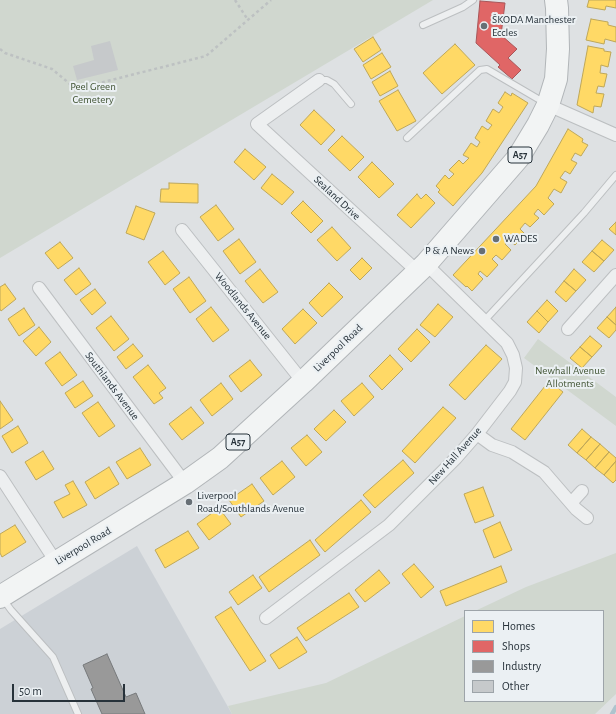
<!DOCTYPE html>
<html>
<head>
<meta charset="utf-8">
<style>
	body { margin:0 }
	#map { position:relative; width:616px; height:714px; overflow:hidden; background:#dee1e3; font-family:"Alegreya Sans",sans-serif }
	canvas { display:block }
	.legend { position:absolute; left:464px; top:610px; width:140px; height:92px; box-sizing:border-box; background:#ebf0f3; border:1px solid #9da4a9; margin:0; padding:5px 7px; list-style:none; font-size:12px; color:#27323a }
	.legend li { display:flex; align-items:center; gap:8px; height:20px }
	.legend b { width:20px; border:1px solid #9da4a9 }
	.scale { position:absolute; left:12px; top:684px; width:113px; height:18px; box-sizing:border-box; border:2px solid #27323a; border-top:0; padding-left:5px; font-size:12px; line-height:14px; white-space:nowrap; color:#27323a; -webkit-text-stroke:3px #ebf0f3; paint-order:stroke }
</style>
</head>
<body>
<div id="map">
<canvas width="616" height="714"></canvas>
<ul class="legend">
<li><b style="height:11px;background:#ffd966"></b>Homes</li>
<li><b style="height:11px;background:#e06666"></b>Shops</li>
<li><b style="height:11px;background:#999"></b>Industry</li>
<li><b style="height:11px;background:#c6c9cb"></b>Other</li>
</ul>
<div class="scale">50 m</div>
</div>
<script>
const ctx = document.querySelector('canvas').getContext('2d');
ctx.lineJoin = 'round';
function fillPath(path, color) { ctx.fillStyle = color; ctx.fill(path, 'evenodd'); }
const poly = rows => new Path2D(rows.map(r => 'M' + r).join(''));
function trace(path, color, width, dash) { ctx.strokeStyle = color; ctx.lineWidth = width; ctx.lineCap = dash ? 'butt' : 'round'; ctx.setLineDash(dash || []); ctx.stroke(path); }
function drawText(font, color, halo, rows, align = 'center') {
  ctx.font = font + ' "Alegreya Sans",sans-serif'; ctx.lineWidth = 4; ctx.setLineDash([]); ctx.textBaseline = 'middle'; ctx.strokeStyle = halo; ctx.fillStyle = color; for (const [text, x, y, turn = 0] of rows) {
    ctx.save(); ctx.translate(x, y); ctx.rotate((+turn || 0) * Math.PI / 180); ctx.textAlign = isNaN(turn) ? turn : align; if (halo) ctx.strokeText(text, 0, 0); ctx.fillText(text, 0, 0); ctx.restore();
  }
}
fillPath(poly([
	[137,546,232,714,0,714,0,629]
]), '#ccd1d6');
fillPath(poly([
	[0,0,433,0,0,258],
	[538,339,616,397,616,426,524,358],
	[616,553,616,694,595,714,232,714,228,706,326,683,465,616,465,701,603,701,603,611,475,611,526,587]
]), '#d0d7cf');
const homes = poly([
	[589,0,616,0,616,8,606,6,605,10,587,7,589,0],
	[591,19,608,22,608,25,616,27,616,42,605,39,604,44,586,40,591,19],
	[373,37,381,50,363,62,354,49,373,37],
	[455,44,475,65,442,94,423,73,455,44],
	[588,46,604,49,604,51,611,52,608,67,601,65,600,73,607,74,604,87,598,86,596,93,604,94,601,107,594,106,593,113,577,105,588,46],
	[382,53,391,67,371,79,363,65,382,53],
	[390,71,398,86,380,96,372,82,390,71],
	[398,90,416,121,397,131,379,101,398,90],
	[505,92,511,96,512,93,528,103,482,173,453,206,438,192,440,190,436,186,445,175,449,179,454,174,449,170,459,160,463,164,469,158,463,155,471,143,477,147,480,142,475,138,482,126,488,130,492,125,486,121,493,109,499,113,503,107,498,103,505,92],
	[314,110,335,130,321,145,300,125,314,110],
	[568,129,583,139,582,142,588,145,581,156,575,153,571,160,577,163,570,174,565,171,560,178,567,182,561,193,554,189,548,198,554,204,544,215,538,209,534,214,539,218,530,227,525,223,520,229,525,234,515,245,509,240,505,244,511,250,502,260,496,255,492,259,498,265,487,277,480,271,478,274,483,279,472,291,467,286,466,287,453,275,536,186,568,129],
	[342,136,364,157,350,171,328,150,342,136],
	[245,149,266,167,254,180,234,162,245,149],
	[372,162,394,184,379,198,358,177,372,162],
	[272,174,294,192,282,205,261,188,272,174],
	[169,183,198,184,198,203,160,202,161,189,169,189,169,183],
	[417,194,421,199,426,194,435,203,411,228,397,215,417,194],
	[303,201,323,221,311,233,291,213,303,201],
	[216,205,234,229,218,241,200,217,216,205],
	[136,206,155,213,144,240,126,233,136,206],
	[616,222,616,235,609,229,616,222],
	[332,227,351,248,337,261,317,240,332,227],
	[239,239,256,262,240,274,223,251,239,239],
	[602,240,614,250,604,261,592,251,602,240],
	[60,242,73,258,58,269,45,253,60,242],
	[163,251,180,273,165,285,148,262,163,251],
	[592,251,604,261,594,272,582,262,592,251],
	[362,258,372,268,360,280,350,270,362,258],
	[79,268,91,284,76,295,64,280,79,268],
	[260,269,278,292,263,303,245,281,260,269],
	[574,269,586,280,576,291,564,281,574,269],
	[189,277,206,301,190,313,173,289,189,277],
	[564,281,576,291,566,302,555,292,564,281],
	[329,283,343,297,322,317,309,303,329,283],
	[5,284,16,299,1,311,0,309,0,287,5,284],
	[95,289,106,303,92,315,80,300,95,289],
	[547,300,558,311,548,322,537,311,547,300],
	[438,304,453,317,435,337,420,325,438,304],
	[211,307,229,330,213,342,196,319,211,307],
	[616,307,616,325,607,317,616,307],
	[24,308,35,325,19,336,8,319,24,308],
	[303,309,317,323,295,344,282,329,303,309],
	[537,311,548,322,539,333,527,322,537,311],
	[111,316,129,339,114,351,96,328,111,316],
	[607,317,616,325,616,330,609,338,597,328,607,317],
	[39,327,51,342,36,356,23,341,39,327],
	[417,329,430,342,411,362,398,349,417,329],
	[590,336,602,346,592,357,580,347,590,336],
	[133,344,143,356,126,369,117,357,133,344],
	[486,345,502,359,465,400,449,385,486,345],
	[580,347,592,357,582,368,570,358,580,347],
	[60,352,77,375,62,386,45,363,60,352],
	[390,355,403,369,382,390,369,376,390,355],
	[250,360,262,375,241,392,229,376,250,360],
	[148,365,166,388,159,393,163,398,154,404,133,377,148,365],
	[83,381,93,396,75,408,65,393,83,381],
	[549,381,563,392,525,440,511,429,549,381],
	[221,383,233,399,212,416,200,400,221,383],
	[362,383,374,397,354,416,341,401,362,383],
	[0,401,13,420,0,429,0,401],
	[98,402,115,426,99,437,82,413,98,402],
	[191,407,204,423,182,440,169,424,191,407],
	[443,407,456,418,415,463,402,451,443,407],
	[334,410,346,422,326,441,314,429,334,410],
	[18,426,28,443,12,453,2,436,18,426],
	[582,429,591,437,577,453,568,445,582,429],
	[307,435,322,452,306,466,291,448,307,435],
	[591,437,600,444,586,460,577,453,591,437],
	[600,444,609,452,595,468,586,460,600,444],
	[140,448,151,465,127,479,116,462,140,448],
	[43,451,54,469,36,480,25,462,43,451],
	[609,452,616,458,616,461,604,475,595,468,609,452],
	[403,460,414,473,375,508,363,495,403,460],
	[282,461,295,477,273,495,260,478,282,461],
	[616,461,616,480,613,483,604,475,616,461],
	[109,467,119,484,95,499,85,482,109,467],
	[73,481,87,505,63,518,54,502,70,494,65,485,73,481],
	[252,484,264,501,241,517,229,500,252,484],
	[483,487,494,516,475,523,464,494,483,487],
	[361,500,371,512,325,552,315,540,361,500],
	[219,508,231,524,209,540,197,524,219,508],
	[500,522,512,550,494,558,483,530,500,522],
	[15,525,26,542,2,557,0,553,0,534,15,525],
	[188,531,199,548,165,568,155,550,188,531],
	[310,540,320,555,269,592,259,577,310,540],
	[414,564,434,587,421,598,402,574,414,564],
	[501,566,507,582,446,606,440,591,501,566],
	[379,570,390,583,365,602,355,590,379,570],
	[253,575,262,588,238,605,229,592,253,575],
	[349,593,359,607,306,641,297,628,349,593],
	[231,607,266,661,250,671,215,617,231,607],
	[297,637,307,652,279,669,270,655,297,637]
]);
fillPath(homes, '#ffd966');
trace(homes, '#bea759', 1);
const shops = poly([
	[480,1,505,3,501,35,517,49,508,58,521,70,512,79,498,67,500,65,476,43,480,1]
]);
fillPath(shops, '#e06666');
trace(shops, '#a85659', 1);
const industry = poly([
	[107,654,126,697,136,693,145,714,102,714,91,689,93,688,83,665,107,654]
]);
fillPath(industry, '#999');
trace(industry, '#777a7c', 1);
trace(poly([
	[612,714,616,707]
]), '#aec3cd', 4.5);
fillPath(poly([
	[110,41,118,70,77,80,73,66,94,60,91,46]
]), '#c6c9cb');
const lane = poly([
	[423,25,463,7,473,0],
	[319,80,327,80,334,84,351,104],
	[407,138,480,70,487,69,545,103],
	[484,321,584,213,616,175],
	[3,599,11,610,53,657,78,714]
]);
const street = poly([
	[319,80,257,124,418,272],
	[548,105,616,135],
	[182,230,303,382],
	[39,288,185,483],
	[568,329,616,275],
	[477,434,492,445,512,452,544,472,576,509,587,518],
	[0,476,56,562],
	[571,503,582,491],
	[266,618,389,525,456,458,477,434,510,391,515,382,516,368,513,355,507,343,426,264]
]);
const highway = poly([
	[0,597,185,483,220,458,303,382,426,264,518,158,538,125,548,105,556,79,558,49,557,8,556,0]
]);
trace(lane, '#bcbfc1', 8);
trace(street, '#bcbfc1', 14);
trace(highway, '#b1b5b8', 24);
trace(poly([
	[235,0,248,20],
	[0,49,5,53,52,69,76,89,206,56,271,0]
]), '#bdc1c2', 2.5, [3, 3]);
trace(lane, '#edeff0', 6);
trace(street, '#edeff0', 12);
trace(highway, '#f2f4f4', 22);
for (const [x, y, r, color] of [
	[484,26,4,"#676f75"],
	[496,239,4,"#676f75"],
	[482,251,4,"#676f75"],
	[189,502,4,"#676f75"]
]) { const dot = new Path2D(); dot.arc(x, y, r, 0, 2 * Math.PI); ctx.fillStyle = color; ctx.fill(dot); trace(dot, '#ebf0f3', 1.5); }
for (const [x, y, w] of [
	[520,155,24],
	[238,442,24]
]) { const box = new Path2D(); box.roundRect(x - w / 2, y - 8, w, 16, 3); ctx.fillStyle = '#ebf0f3'; ctx.fill(box); trace(box, '#27323a', 1); }
drawText('bold 10px', '#27323a', null, [
	["A57",520,155],
	["A57",238,442]
]);
drawText('11px', '#27323a', '#ebf0f3', [
	["ŠKODA Manchester",492,20],
	["Eccles",492,33],
	["WADES",504,239],
	["P & A News",474,251,"right"],
	["Liverpool",197,496],
	["Road/Southlands Avenue",197,509]
], 'left');
drawText('11px', '#425535', '#ebf0f3', [
	["Peel Green",93,87],
	["Cemetery",93,100],
	["Newhall Avenue",570,371],
	["Allotments",570,384]
]);
drawText('11px', '#27323a', '#ebf0f3', [
	["Sealand Drive",337,198,43],
	["Woodlands Avenue",243,306,51],
	["Liverpool Road",338,348,-44],
	["Southlands Avenue",112,386,53],
	["New Hall Avenue",455,456,-48],
	["Liverpool Road",83,546,-31]
]);
</script>
</body>
</html>
